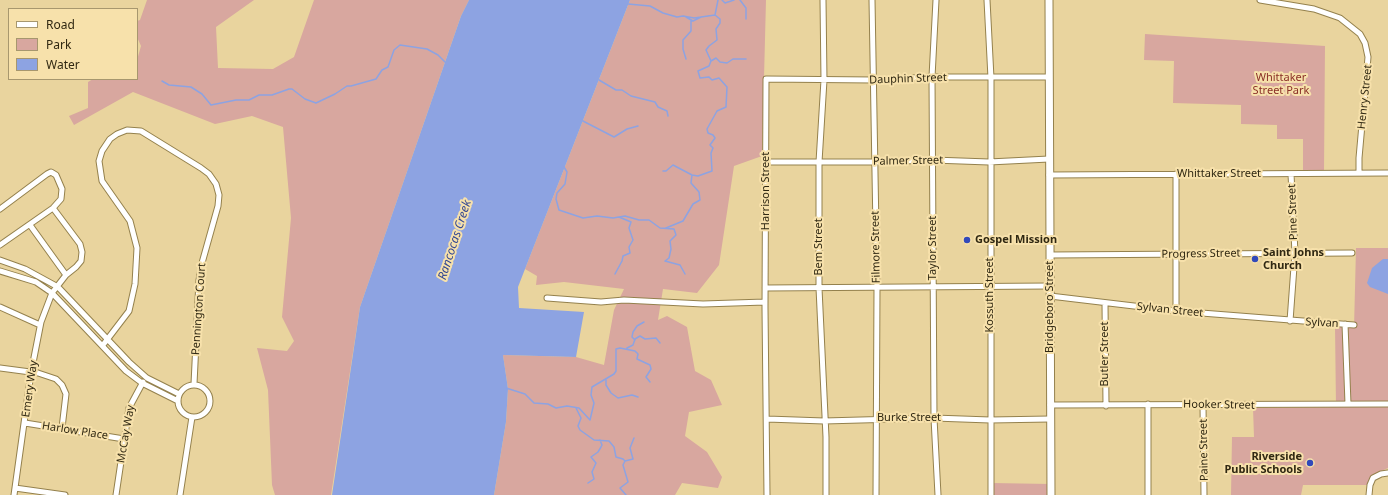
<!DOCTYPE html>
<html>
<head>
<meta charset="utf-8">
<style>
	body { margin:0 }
	#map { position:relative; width:1388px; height:495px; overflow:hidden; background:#e9d49e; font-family:"Noto Sans",sans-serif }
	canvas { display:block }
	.legend { position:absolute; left:8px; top:8px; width:130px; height:72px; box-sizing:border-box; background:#f7e1ab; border:1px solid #a7976e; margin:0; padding:5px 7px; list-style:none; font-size:12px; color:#302812 }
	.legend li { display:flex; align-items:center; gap:8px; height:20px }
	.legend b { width:20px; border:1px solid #a7976e }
</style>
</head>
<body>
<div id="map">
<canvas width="1388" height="495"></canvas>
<ul class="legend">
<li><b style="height:5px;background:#fff"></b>Road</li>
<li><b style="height:11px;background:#d8a79f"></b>Park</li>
<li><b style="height:11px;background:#8da3e2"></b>Water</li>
</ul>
</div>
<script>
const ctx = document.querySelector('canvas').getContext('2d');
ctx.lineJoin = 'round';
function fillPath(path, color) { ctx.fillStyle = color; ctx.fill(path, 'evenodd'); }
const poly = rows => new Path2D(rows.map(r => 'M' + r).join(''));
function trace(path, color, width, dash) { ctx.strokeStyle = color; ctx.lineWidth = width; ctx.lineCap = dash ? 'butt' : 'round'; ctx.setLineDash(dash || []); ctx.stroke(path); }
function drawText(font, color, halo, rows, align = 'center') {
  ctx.font = font + ' "Noto Sans",sans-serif'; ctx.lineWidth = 4; ctx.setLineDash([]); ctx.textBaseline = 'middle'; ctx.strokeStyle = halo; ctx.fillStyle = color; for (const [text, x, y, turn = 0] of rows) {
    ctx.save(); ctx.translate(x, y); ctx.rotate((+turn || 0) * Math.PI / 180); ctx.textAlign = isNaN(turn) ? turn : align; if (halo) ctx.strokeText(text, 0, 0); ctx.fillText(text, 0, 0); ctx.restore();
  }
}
fillPath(poly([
	[147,0,254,0,216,27,218,68,273,69,294,57,314,0,469,0,461,16,360,307,331,495,275,495,272,485,268,390,257,348,287,351,294,341,282,317,291,218,283,127,252,116,215,124,133,92,74,125,69,116,88,108,88,82,93,79,137,79,137,60,141,46,137,37,137,21,140,20],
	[630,0,766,0,762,156,734,166,719,265,697,293,663,289,658,320,667,316,687,327,695,371,711,380,722,405,689,412,685,436,707,452,722,477,718,488,682,483,675,495,494,495,506,422,508,389,503,355,576,357,604,365,614,310,624,289,564,282,536,285,537,276,525,269],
	[1145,34,1325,46,1324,171,1303,170,1303,139,1277,139,1277,125,1241,124,1241,105,1173,103,1174,61,1144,60],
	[1356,248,1388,248,1388,468,1371,476,1367,485,1303,485,1301,495,1231,495,1232,437,1254,437,1253,408,1336,407,1335,326,1354,328],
	[991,483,1051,484,1051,495,991,495]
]), '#d8a79f');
fillPath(poly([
	[469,0,630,0,518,287,519,308,584,312,576,357,503,355,508,389,506,422,494,495,332,495,360,307,461,16],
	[1383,259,1388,259,1388,294,1370,287,1367,283,1372,268]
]), '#8da3e2');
trace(poly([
	[722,0,725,3,734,0],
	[740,0,746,8,746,19],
	[628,4,650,6,663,13,677,17,683,16,694,18,715,15],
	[715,15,718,0],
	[686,17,693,21,701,17],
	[686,59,683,49,683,40,691,31,691,20],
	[711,61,706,50,709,46,717,40,716,29,720,23,720,19,715,15],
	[599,80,616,90,622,90,631,96,655,102,658,107,667,111,668,116],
	[162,81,169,85,191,87,202,94,211,105,236,100,249,100,259,95,272,95,289,89,292,89,305,99,316,103,335,94,347,86,351,86,376,79,382,70,388,67,394,50,400,45,427,49,438,55,445,62],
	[581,120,614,137,627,129,638,126],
	[564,167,567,172,565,184,557,193,556,199,559,210,583,218,597,216,613,218,625,216,639,220,649,220,660,228,674,229,676,235,670,241,671,249,669,258,665,261,680,265,685,274],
	[663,171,666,171,673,165,692,175,698,176,712,171,711,153,713,148,710,145,715,138,713,135,708,133,707,129,717,111,726,107,727,87,719,78,712,80,709,77,700,78,698,71,709,66,711,61,716,58,720,62,727,63,733,59,746,59],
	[666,228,683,221,693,204,700,200,699,192,691,183,692,175],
	[615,274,622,261,623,256,630,253,629,247,633,240,629,228,631,222,619,217],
	[635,340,632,337,633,332,637,326,644,322],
	[627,348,633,345,635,339,640,336,645,339,656,338,660,343],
	[606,380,606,385,611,393,618,398,632,395,638,397],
	[506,388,525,394,534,403,548,404,556,408,567,406,579,408,590,420,594,403,591,395,592,387,614,374,616,371,616,349,620,348,635,351,638,354,637,359,650,365,651,369,646,377,650,382],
	[576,408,581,418,578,426,580,430,594,440,609,441,614,447,616,457,623,459,625,461],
	[588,483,594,479,592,472,596,463,591,457,598,452,601,447,602,445,600,440],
	[626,495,620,488,628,482,623,465,625,461,633,459,630,448,634,438]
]), '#8da3e2', 1.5);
const street = poly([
	[823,0,824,80,819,162,819,288,826,437,826,495],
	[872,0,877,288,876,495],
	[936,0,932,77,934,418,938,495],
	[987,0,991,78,991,495],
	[1260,0,1314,9,1340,18,1360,34,1365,43,1368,57,1359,158,1359,173],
	[766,162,874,162,933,160,989,162,1049,159],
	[1049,175,1388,173],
	[0,209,47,174,51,172,56,175,62,189,61,199,53,208,0,245],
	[30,225,66,275],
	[1050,255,1352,253],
	[0,260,25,269,58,287,129,362,147,378,179,394],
	[0,271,36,282,52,293,126,371,142,383,178,401],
	[765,288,1050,286],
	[1050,296,1176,311,1354,325],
	[547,298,601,302,624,300,703,304,765,302],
	[1105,303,1106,406],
	[0,307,40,325],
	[1176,311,1176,174],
	[1290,321,1295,253,1291,174],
	[1345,324,1348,404],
	[103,345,129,311,135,284,137,248,130,221,102,181,99,161,102,151,110,139,117,134,127,130,141,131,201,168,209,174,216,184,219,195,218,206,202,263,199,280,194,384],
	[0,368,38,373,56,379,62,385,66,394,62,428],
	'178 401a16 16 0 1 1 32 0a16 16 0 1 1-32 0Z',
	[1203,404,1204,495],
	[1050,405,1388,404],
	[767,419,824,421,934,418,990,420,1050,419],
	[25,423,124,439],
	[15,488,65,495],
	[14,495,31,373,41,322,52,293,66,275,76,267,81,261,82,252,80,244,53,208],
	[116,495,129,408,143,382],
	[180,495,192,417],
	[767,495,765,308,766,79,873,80,932,77,1049,77],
	[1148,495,1148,404],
	[1369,495,1370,485,1373,478,1381,474,1388,473]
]);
const secondary = poly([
	[1049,0,1051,495]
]);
trace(street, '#94814d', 7);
trace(secondary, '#94814d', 9);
trace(street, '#fff', 5);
trace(secondary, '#fff', 7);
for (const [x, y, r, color] of [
	[967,240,4,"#3149ba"],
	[1255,259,4,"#3149ba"],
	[1310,463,4,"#3149ba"]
]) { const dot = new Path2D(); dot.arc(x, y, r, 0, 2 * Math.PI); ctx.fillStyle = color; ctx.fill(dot); trace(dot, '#f7e1ab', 1.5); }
drawText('11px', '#8a2f26', '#f7e1ab', [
	["Whittaker",1281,78],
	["Street Park",1281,91]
]);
drawText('11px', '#302812', '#f7e1ab', [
	["Dauphin Street",908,79,-2],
	["Henry Street",1365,97,-84],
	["Palmer Street",908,161,-1],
	["Whittaker Street",1219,174],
	["Harrison Street",766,191,-90],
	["Pine Street",1293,212,-92],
	["Bem Street",819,247,-90],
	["Filmore Street",876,247,-91],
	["Taylor Street",933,248,-90],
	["Progress Street",1201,254,-1],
	["Kossuth Street",990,295,-90],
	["Bridgeboro Street",1050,307,-90],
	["Pennington Court",199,309,-86],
	["Sylvan Street",1170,310,6],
	["Sylvan",1322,323,3],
	["Butler Street",1105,354,-90],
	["Emery Way",30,389,-82],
	["Hooker Street",1219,405,1],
	["Burke Street",909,418],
	["Harlow Place",75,431,9],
	["McCay Way",126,434,-80],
	["Paine Street",1204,450,-91]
]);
drawText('bold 11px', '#302812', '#f7e1ab', [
	["Gospel Mission",975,240],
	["Saint Johns",1263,253],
	["Church",1263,266],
	["Riverside",1302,457,"right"],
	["Public Schools",1302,470,"right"]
], 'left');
drawText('italic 12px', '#344893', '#f7e1ab', [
	["Rancocas Creek",455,240,-72]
]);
</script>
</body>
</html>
